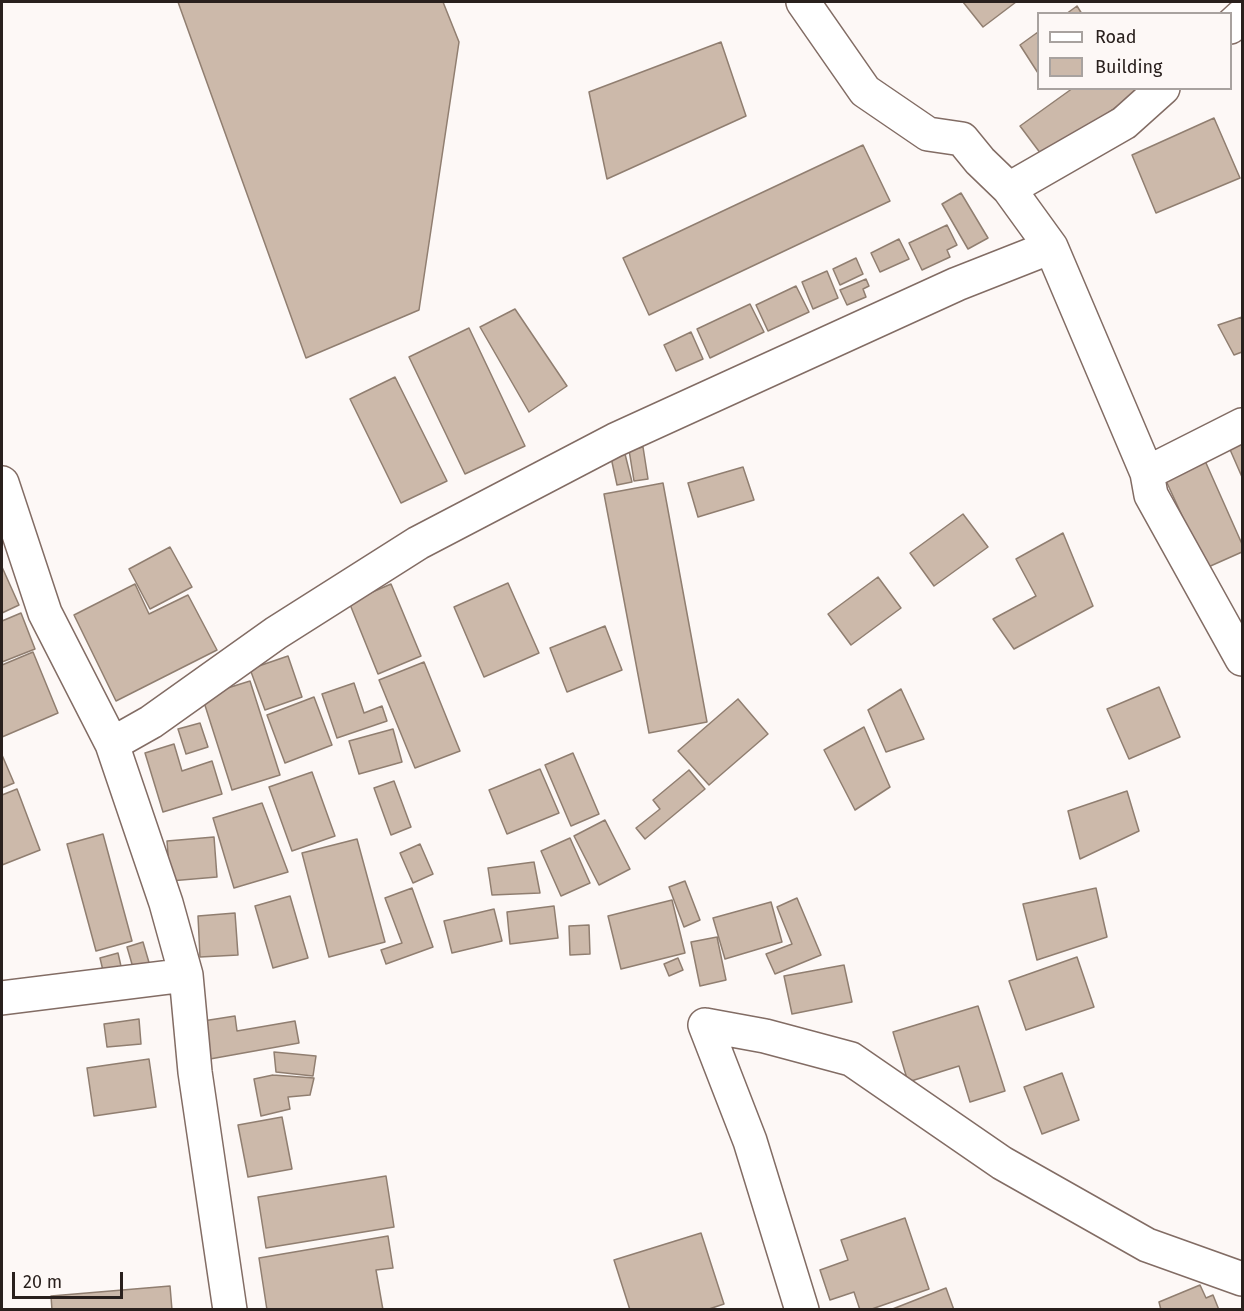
<!DOCTYPE html>
<html>
<head>
<meta charset="utf-8">
<style>
	body { margin:0 }
	#map { position:relative; width:1244px; height:1311px; overflow:hidden; background:#fdf8f6; font-family:"Fira Sans",sans-serif }
	canvas { display:block }
	.frame { position:absolute; inset:0; border:3px solid #29201d; pointer-events:none }
	.legend { position:absolute; left:1037px; top:12px; width:195px; height:78px; box-sizing:border-box; background:#fdf8f6; border:2px solid #a8a29f; margin:0; padding:8px 10px; list-style:none; font-size:18px; color:#29201d }
	.legend li { display:flex; align-items:center; gap:12px; height:30px }
	.legend b { width:30px; border:2px solid #a8a29f }
	.scale { position:absolute; left:12px; top:1272px; width:111px; height:27px; box-sizing:border-box; border:3px solid #29201d; border-top:0; padding-left:8px; font-size:18px; line-height:21px; white-space:nowrap; color:#29201d; -webkit-text-stroke:4px #fdf8f6; paint-order:stroke }
</style>
</head>
<body>
<div id="map">
<canvas width="1244" height="1311"></canvas>
<div class="frame"></div>
<ul class="legend">
<li><b style="height:8px;background:#fff"></b>Road</li>
<li><b style="height:16px;background:#ccb9aa"></b>Building</li>
</ul>
<div class="scale">20 m</div>
</div>
<script>
const ctx = document.querySelector('canvas').getContext('2d');
ctx.lineJoin = 'round';
function fillPath(path, color) { ctx.fillStyle = color; ctx.fill(path, 'evenodd'); }
const poly = rows => new Path2D(rows.map(r => 'M' + r).join(''));
function trace(path, color, width, dash) { ctx.strokeStyle = color; ctx.lineWidth = width; ctx.lineCap = dash ? 'butt' : 'round'; ctx.setLineDash(dash || []); ctx.stroke(path); }
const building = poly([
	[178,2,443,2,459,42,419,310,306,358,178,2],
	[963,2,1016,2,983,27,963,2],
	[1077,6,1082,14,1066,14,1077,6],
	[1038,32,1038,73,1020,45,1038,32],
	[721,42,746,116,607,179,589,92,721,42],
	[1073,88,1143,88,1044,158,1020,126,1073,88],
	[1214,118,1240,178,1156,213,1132,155,1214,118],
	[863,145,890,201,649,315,623,258,863,145],
	[961,193,988,238,968,249,942,204,961,193],
	[947,225,957,245,947,250,950,257,922,270,909,243,947,225],
	[899,239,909,259,880,272,871,253,899,239],
	[856,258,863,274,840,285,833,269,856,258],
	[827,271,838,298,813,309,802,282,827,271],
	[866,279,869,286,863,289,866,297,847,305,840,290,866,279],
	[796,286,809,312,768,331,756,305,796,286],
	[750,304,764,332,710,358,697,329,750,304],
	[515,309,567,386,529,412,480,327,515,309],
	[1242,317,1242,352,1234,355,1218,325,1242,317],
	[469,328,525,446,465,474,409,357,469,328],
	[691,332,703,359,676,371,664,345,691,332],
	[395,377,447,481,401,503,350,399,395,377],
	[1242,438,1242,477,1228,445,1242,438],
	[643,447,648,479,634,481,629,450,643,447],
	[624,450,632,482,617,485,610,453,624,450],
	[1202,454,1242,544,1242,552,1206,568,1162,472,1202,454],
	[743,467,754,500,698,517,688,483,743,467],
	[663,483,707,722,649,733,604,494,663,483],
	[963,514,988,547,934,586,910,553,963,514],
	[1063,533,1093,606,1014,649,993,619,1036,596,1016,559,1063,533],
	[170,547,192,587,150,609,129,569,170,547],
	[2,567,19,605,2,613,2,567],
	[878,577,901,608,851,645,828,614,878,577],
	[508,583,539,653,484,677,454,607,508,583],
	[135,584,149,614,188,595,217,650,116,701,74,615,135,584],
	[391,584,421,656,378,674,349,602,391,584],
	[21,613,35,649,2,662,2,621,21,613],
	[605,626,622,670,567,692,550,648,605,626],
	[33,652,58,713,2,737,2,665,33,652],
	[288,656,302,697,265,710,250,669,288,656],
	[424,662,460,751,415,768,379,680,424,662],
	[250,681,280,775,232,790,202,696,250,681],
	[354,683,364,713,382,706,387,721,337,738,322,694,354,683],
	[1159,687,1180,737,1129,759,1107,709,1159,687],
	[901,689,924,739,886,752,868,710,901,689],
	[314,697,332,745,285,763,267,715,314,697],
	[738,699,768,734,709,785,678,751,738,699],
	[200,723,208,747,186,754,178,729,200,723],
	[864,727,890,787,855,810,824,750,864,727],
	[393,729,402,762,359,774,349,741,393,729],
	[174,744,182,771,212,761,222,794,163,812,145,753,174,744],
	[573,753,599,814,571,826,545,765,573,753],
	[2,755,14,783,2,788,2,755],
	[540,769,559,813,507,834,489,790,540,769],
	[689,770,705,789,645,839,636,828,660,809,653,800,689,770],
	[312,772,335,836,292,851,269,787,312,772],
	[394,781,411,827,391,835,374,788,394,781],
	[17,789,40,850,2,865,2,795,17,789],
	[1127,791,1139,831,1080,859,1068,811,1127,791],
	[262,803,288,872,234,888,213,818,262,803],
	[605,820,630,869,599,885,574,836,605,820],
	[103,834,132,941,96,951,67,844,103,834],
	[214,837,217,877,170,881,167,841,214,837],
	[570,838,590,883,561,896,541,851,570,838],
	[357,839,385,942,329,957,302,853,357,839],
	[420,844,433,874,413,883,400,853,420,844],
	[534,862,540,893,492,895,488,868,534,862],
	[685,881,700,920,684,927,669,887,685,881],
	[412,888,433,947,386,964,381,950,402,943,385,898,412,888],
	[1096,888,1107,937,1037,960,1023,904,1096,888],
	[290,896,308,958,273,968,255,906,290,896],
	[797,898,821,955,775,974,766,954,792,944,777,907,797,898],
	[672,900,685,953,621,969,608,916,672,900],
	[771,902,782,942,725,959,713,918,771,902],
	[554,906,558,938,510,944,507,912,554,906],
	[494,909,502,941,452,953,444,921,494,909],
	[235,913,238,955,200,957,198,916,235,913],
	[589,925,590,954,570,955,569,926,589,925],
	[717,937,726,980,700,986,691,942,717,937],
	[143,942,150,966,134,971,127,947,143,942],
	[118,953,123,975,105,979,100,958,118,953],
	[1077,957,1094,1007,1026,1030,1009,981,1077,957],
	[678,958,683,970,669,976,664,964,678,958],
	[844,965,852,1002,792,1014,784,976,844,965],
	[978,1006,1005,1091,970,1102,959,1066,908,1082,893,1032,978,1006],
	[235,1016,237,1031,295,1021,299,1043,210,1059,203,1021,235,1016],
	[139,1019,141,1044,107,1047,104,1024,139,1019],
	[274,1052,316,1056,313,1076,276,1072,274,1052],
	[149,1059,156,1107,94,1116,87,1068,149,1059],
	[1062,1073,1079,1120,1042,1134,1024,1087,1062,1073],
	[273,1075,314,1078,310,1095,288,1097,290,1109,261,1116,254,1079,273,1075],
	[282,1117,292,1169,248,1177,238,1125,282,1117],
	[386,1176,394,1227,266,1248,258,1197,386,1176],
	[905,1218,929,1289,869,1310,860,1310,854,1292,830,1300,820,1270,848,1260,841,1240,905,1218],
	[701,1233,724,1304,706,1310,630,1310,614,1260,701,1233],
	[388,1236,393,1268,376,1270,383,1310,267,1310,259,1258,388,1236],
	[1200,1285,1206,1298,1213,1295,1219,1310,1161,1310,1159,1302,1200,1285],
	[170,1286,172,1310,52,1310,51,1296,170,1286],
	[946,1288,954,1310,890,1310,946,1288]
]);
fillPath(building, '#ccb9aa');
trace(building, '#907e70', 1.5);
const street = poly([
	[803,2,865,91,928,134,962,139,980,161,1009,189,1051,247,1147,473,1151,495,1242,659],
	[1230,27,1242,16],
	[1009,189,1124,123,1163,88],
	[1147,473,1242,425],
	[2,483,45,613,112,744,151,722,276,633,418,543,615,440,957,284,1051,247],
	[112,744,166,903,186,975,195,1072,230,1310],
	[2,998,186,975],
	[705,1025,765,1036,851,1059,1002,1163,1147,1245,1242,1279],
	[705,1025,750,1141,802,1310]
]);
trace(street, '#826c64', 36);
trace(street, '#fff', 33);
</script>
</body>
</html>
